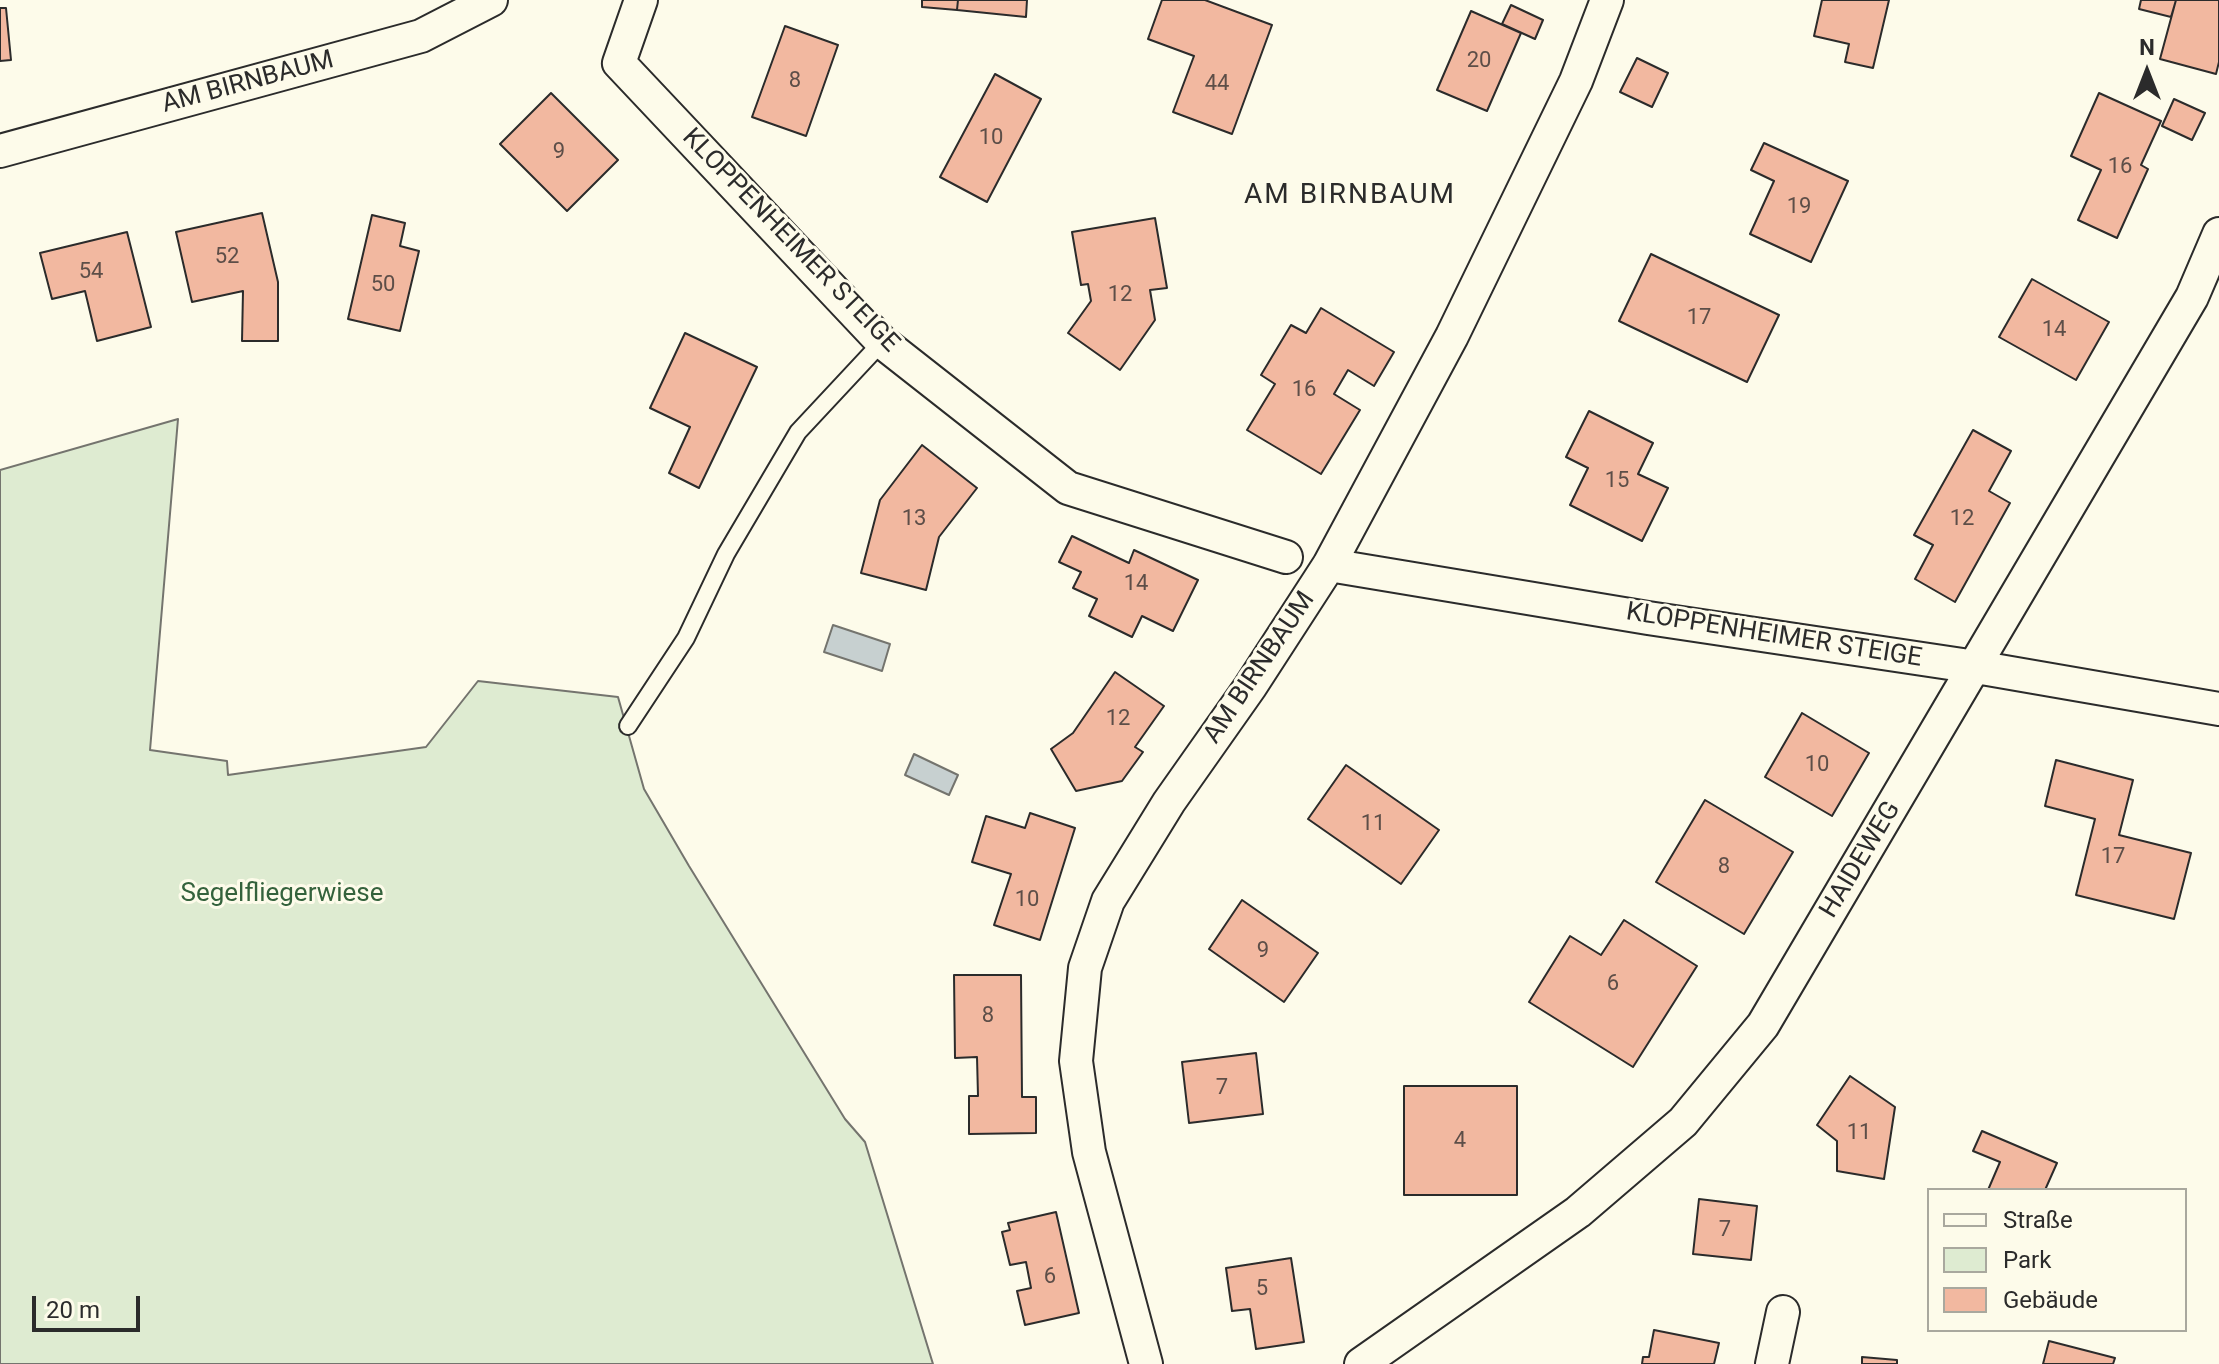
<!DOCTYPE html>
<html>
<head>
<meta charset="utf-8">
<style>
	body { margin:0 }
	#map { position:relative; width:2219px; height:1364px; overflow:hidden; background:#fdfbea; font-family:Roboto,sans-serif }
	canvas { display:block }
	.legend { position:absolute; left:1927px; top:1188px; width:260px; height:144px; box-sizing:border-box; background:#fdfbea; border:2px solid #a9a89e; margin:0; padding:10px 14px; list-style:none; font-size:24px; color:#2b2b2b }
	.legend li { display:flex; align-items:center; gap:16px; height:40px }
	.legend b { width:40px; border:2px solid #a9a89e }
	.north { position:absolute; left:2107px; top:32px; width:80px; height:80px; -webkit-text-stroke:6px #fdfbea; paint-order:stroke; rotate:0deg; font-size:22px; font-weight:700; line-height:32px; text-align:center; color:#2b2b2b }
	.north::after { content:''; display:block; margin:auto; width:28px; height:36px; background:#2b2b2b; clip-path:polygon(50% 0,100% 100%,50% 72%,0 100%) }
	.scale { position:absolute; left:32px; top:1296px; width:108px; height:36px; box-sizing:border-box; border:4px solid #2b2b2b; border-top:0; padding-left:10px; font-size:24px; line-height:28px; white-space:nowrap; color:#2b2b2b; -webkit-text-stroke:6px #fdfbea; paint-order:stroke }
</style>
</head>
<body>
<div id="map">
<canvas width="2219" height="1364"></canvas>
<ul class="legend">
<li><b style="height:10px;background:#fdfbea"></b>Straße</li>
<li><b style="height:22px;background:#deebd1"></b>Park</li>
<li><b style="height:22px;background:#f2b8a0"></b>Gebäude</li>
</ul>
<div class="north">N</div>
<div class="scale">20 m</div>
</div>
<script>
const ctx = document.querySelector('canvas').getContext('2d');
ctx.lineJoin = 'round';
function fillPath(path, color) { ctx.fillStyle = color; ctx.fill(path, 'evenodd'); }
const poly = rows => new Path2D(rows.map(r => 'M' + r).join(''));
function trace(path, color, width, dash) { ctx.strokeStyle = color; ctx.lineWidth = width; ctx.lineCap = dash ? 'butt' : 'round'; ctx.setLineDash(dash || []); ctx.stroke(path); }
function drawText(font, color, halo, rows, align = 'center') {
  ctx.font = font + ' Roboto,sans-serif'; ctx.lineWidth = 6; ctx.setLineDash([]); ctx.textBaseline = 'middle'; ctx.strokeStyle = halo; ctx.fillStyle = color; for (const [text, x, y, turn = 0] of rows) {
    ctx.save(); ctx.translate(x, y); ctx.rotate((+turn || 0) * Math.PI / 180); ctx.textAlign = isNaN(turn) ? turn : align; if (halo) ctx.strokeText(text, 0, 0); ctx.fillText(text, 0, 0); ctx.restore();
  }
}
const green = poly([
	[178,419,150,750,227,761,228,775,426,747,478,681,618,697,644,789,689,866,845,1119,865,1142,933,1364,0,1364,0,470,178,419]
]);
fillPath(green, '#deebd1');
trace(green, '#74746e', 2);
const water = poly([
	[833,625,890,644,882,671,824,652,833,625],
	[914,754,958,775,949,795,905,775,914,754]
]);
fillPath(water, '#c7d0d0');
trace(water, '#74746e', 2);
const building = poly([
	[922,0,958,0,957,10,922,7,922,0],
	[958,0,1027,0,1026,17,957,10,958,0],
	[1162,0,1205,0,1272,25,1232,134,1173,112,1194,56,1148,39,1162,0],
	[1822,0,1889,0,1873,68,1845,62,1849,44,1814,36,1822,0],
	[2141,0,2176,0,2171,17,2139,9,2141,0],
	[2176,0,2219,0,2219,62,2216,74,2160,59,2176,0],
	[1511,5,1543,20,1535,39,1502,24,1511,5],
	[0,8,6,8,11,60,0,61,0,8],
	[1471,11,1521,33,1487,111,1437,90,1471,11],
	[785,26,838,45,806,136,752,117,785,26],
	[1637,58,1668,73,1652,107,1620,92,1637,58],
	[995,74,1041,99,987,202,940,177,995,74],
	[551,93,618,160,567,211,500,144,551,93],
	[2099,93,2161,121,2141,165,2148,169,2117,238,2078,220,2101,170,2071,156,2099,93],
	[2174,99,2205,113,2192,140,2162,126,2174,99],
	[1764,143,1848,181,1811,262,1750,234,1774,181,1751,170,1764,143],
	[262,213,278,282,278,341,242,341,243,291,192,302,176,232,262,213],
	[372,215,405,223,400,246,419,251,400,331,348,319,372,215],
	[1155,218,1167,288,1150,290,1155,320,1120,370,1068,333,1091,301,1088,284,1081,285,1072,232,1155,218],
	[127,232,151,327,97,341,85,291,52,299,40,253,127,232],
	[1651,254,1779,315,1747,382,1619,321,1651,254],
	[2032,279,2109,322,2076,380,1999,337,2032,279],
	[1321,308,1394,352,1374,386,1348,370,1334,394,1360,410,1321,474,1247,430,1275,384,1261,375,1291,325,1306,333,1321,308],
	[685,333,757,367,699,488,669,473,690,427,650,408,685,333],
	[1589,411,1653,443,1638,474,1668,488,1642,541,1570,505,1588,468,1566,457,1589,411],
	[1973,430,2011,451,1989,491,2010,503,1955,602,1915,579,1933,545,1914,535,1973,430],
	[922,445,977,488,939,537,926,590,861,573,880,500,922,445],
	[1072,536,1129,563,1134,550,1198,580,1173,631,1142,616,1132,637,1089,616,1097,599,1073,588,1081,572,1059,562,1072,536],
	[1115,672,1164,706,1135,747,1143,752,1122,781,1076,791,1051,749,1073,733,1115,672],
	[1802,713,1869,753,1832,816,1765,777,1802,713],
	[2056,760,2133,780,2119,835,2191,853,2174,919,2076,895,2095,819,2045,806,2056,760],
	[1346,765,1439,830,1401,884,1308,819,1346,765],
	[1705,800,1793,852,1744,934,1656,882,1705,800],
	[1030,813,1075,828,1040,940,994,925,1011,874,972,862,986,816,1025,828,1030,813],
	[1242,900,1318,953,1284,1002,1209,949,1242,900],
	[1624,920,1697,966,1633,1067,1529,1002,1570,936,1601,955,1624,920],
	[954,975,1021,975,1022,1097,1036,1097,1036,1133,969,1134,969,1096,978,1096,977,1057,955,1058,954,975],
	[1256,1053,1263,1114,1189,1123,1182,1062,1256,1053],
	[1850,1076,1895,1107,1884,1179,1837,1171,1837,1141,1817,1125,1850,1076],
	[1404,1086,1517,1086,1517,1195,1404,1195,1404,1086],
	[1982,1131,2057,1163,2045,1190,1988,1190,2000,1162,1973,1151,1982,1131],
	[1699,1199,1757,1206,1751,1260,1693,1254,1699,1199],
	[1056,1212,1079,1313,1025,1325,1017,1291,1031,1288,1026,1262,1010,1265,1002,1232,1010,1230,1008,1223,1056,1212],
	[1291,1258,1304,1342,1256,1349,1250,1309,1232,1311,1226,1268,1291,1258],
	[1654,1330,1719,1343,1714,1364,1642,1364,1643,1357,1649,1357,1654,1330],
	[2049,1341,2115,1358,2113,1364,2043,1364,2049,1341],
	[1862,1357,1897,1360,1897,1364,1862,1364,1862,1357]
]);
fillPath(building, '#f2b8a0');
trace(building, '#2b2b2b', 2);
const lane = poly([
	[628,726,686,638,726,554,798,432,882,342]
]);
const street = poly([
	[641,0,619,63,882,342,1068,488,1286,557],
	[0,151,421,36,491,0],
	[1329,565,1648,618,1976,667,2219,709],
	[1146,1364,1089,1152,1076,1061,1085,968,1108,901,1169,802,1250,687,1329,565,1452,336,1576,81,1607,0],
	[1361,1364,1578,1212,1683,1122,1763,1025,2192,297,2219,234],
	[1772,1364,1783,1312]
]);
trace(lane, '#2b2b2b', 20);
trace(street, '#2b2b2b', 36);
trace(lane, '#fdfbea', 16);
trace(street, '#fdfbea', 32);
drawText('22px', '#5d4e48', null, [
	["20",1479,61],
	["8",795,81],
	["44",1217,84],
	["10",991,138],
	["9",559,152],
	["16",2120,167],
	["19",1799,207],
	["52",227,257],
	["54",91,272],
	["50",383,285],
	["12",1120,295],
	["17",1699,318],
	["14",2054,330],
	["16",1304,390],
	["15",1617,481],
	["13",914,519],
	["12",1962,519],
	["14",1136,584],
	["12",1118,719],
	["10",1817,765],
	["11",1373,824],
	["17",2113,857],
	["8",1724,867],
	["10",1027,900],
	["9",1263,951],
	["6",1613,984],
	["8",988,1016],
	["7",1222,1088],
	["11",1859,1133],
	["4",1460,1141],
	["7",1725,1230],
	["6",1050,1277],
	["5",1262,1289]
]);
drawText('26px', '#2b2b2b', '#fdfbea', [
	["AM BIRNBAUM",248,83,-15],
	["KLOPPENHEIMER STEIGE",790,241,46],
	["KLOPPENHEIMER STEIGE",1774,636,9],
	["AM BIRNBAUM",1260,668,-56],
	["HAIDEWEG",1861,860,-59]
]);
drawText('26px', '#34623c', '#fdfbea', [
	["Segelfliegerwiese",282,894]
]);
ctx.letterSpacing = '2px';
drawText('28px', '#2b2b2b', '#fdfbea', [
	["AM BIRNBAUM",1350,196]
]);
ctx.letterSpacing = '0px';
</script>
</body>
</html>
